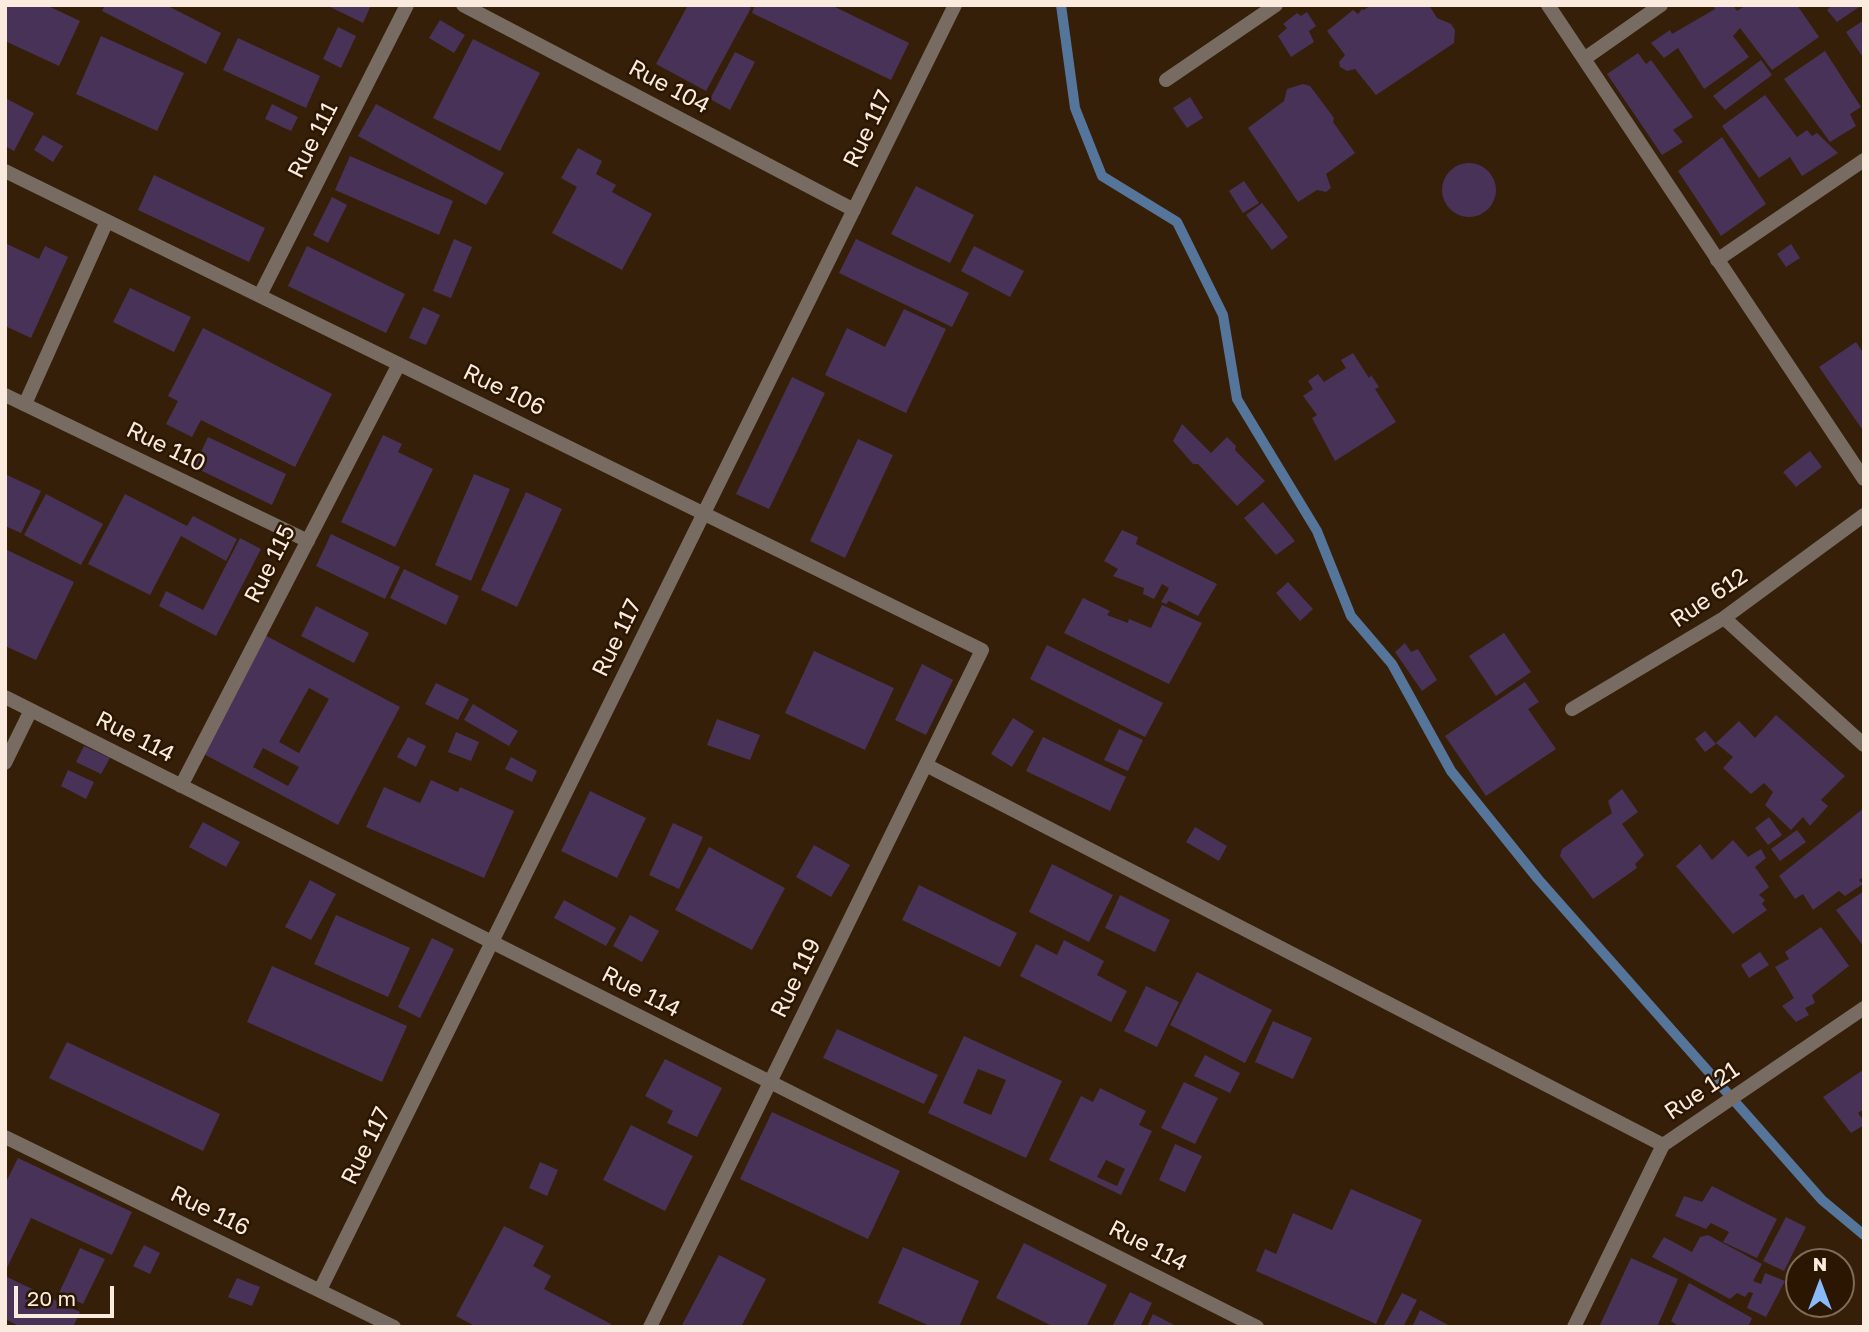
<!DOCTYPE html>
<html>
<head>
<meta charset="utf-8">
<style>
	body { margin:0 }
	#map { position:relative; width:1869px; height:1332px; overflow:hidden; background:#351f09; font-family:"Golos Text",sans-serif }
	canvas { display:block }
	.frame { position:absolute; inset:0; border:7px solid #faebde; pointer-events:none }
	.north { position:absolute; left:1785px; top:1248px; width:70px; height:70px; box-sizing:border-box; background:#2b1601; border:2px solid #7e6b59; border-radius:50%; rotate:0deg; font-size:19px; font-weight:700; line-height:28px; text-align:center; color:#faebde }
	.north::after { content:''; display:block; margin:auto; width:24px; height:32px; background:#89bafc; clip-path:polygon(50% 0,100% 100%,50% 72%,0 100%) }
	.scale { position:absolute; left:14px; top:1286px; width:100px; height:32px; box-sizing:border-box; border:4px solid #faebde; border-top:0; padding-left:9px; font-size:21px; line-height:24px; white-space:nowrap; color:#faebde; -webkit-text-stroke:5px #2b1601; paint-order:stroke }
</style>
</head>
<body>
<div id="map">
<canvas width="1869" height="1332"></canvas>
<div class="frame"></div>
<div class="north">N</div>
<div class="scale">20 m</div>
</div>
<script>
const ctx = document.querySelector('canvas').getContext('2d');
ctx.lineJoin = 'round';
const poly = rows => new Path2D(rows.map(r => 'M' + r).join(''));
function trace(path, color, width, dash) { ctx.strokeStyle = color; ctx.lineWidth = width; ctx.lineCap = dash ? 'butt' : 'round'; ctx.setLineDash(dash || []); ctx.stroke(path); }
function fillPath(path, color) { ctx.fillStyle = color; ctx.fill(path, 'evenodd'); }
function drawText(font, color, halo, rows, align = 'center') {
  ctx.font = font + ' "Golos Text",sans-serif'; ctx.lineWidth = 5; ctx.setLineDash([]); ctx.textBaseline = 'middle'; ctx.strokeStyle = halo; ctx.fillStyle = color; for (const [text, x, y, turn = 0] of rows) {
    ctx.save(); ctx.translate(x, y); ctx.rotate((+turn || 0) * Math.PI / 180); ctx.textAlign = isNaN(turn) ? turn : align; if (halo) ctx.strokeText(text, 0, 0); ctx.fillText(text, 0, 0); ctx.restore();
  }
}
trace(poly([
	[1061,5,1075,108,1102,176,1177,222,1223,315,1237,399,1317,531,1351,616,1392,664,1451,771,1538,879,1822,1200,1864,1235]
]), '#56759a', 10);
fillPath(poly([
	[5,5,46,5,80,21,59,66,5,41],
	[105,5,166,5,221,33,206,64,102,11],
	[326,5,371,5,363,23],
	[688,5,747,5,751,8,706,91,656,64],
	[755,5,831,5,909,43,891,80,752,13],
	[1371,5,1429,5,1437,18,1451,24,1455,30,1454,43,1376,95,1355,69,1347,71,1340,67,1339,62,1345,55,1327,31,1353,10,1358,14,1362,9,1364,10],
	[1713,5,1733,5,1737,11,1746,5,1797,5,1819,37,1772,70,1740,28,1733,36,1749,57,1704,89,1678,48,1664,58,1651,43,1670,30,1672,34,1715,9],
	[1832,5,1862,5,1837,22,1827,10],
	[1307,12,1316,26,1309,31,1314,42,1291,57,1278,36,1287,28,1283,24,1297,13,1301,16],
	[440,20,465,35,454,53,429,38],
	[1864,20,1864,59,1846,32],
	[338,27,356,36,341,68,323,59],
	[101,36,184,73,157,131,76,94],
	[238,38,320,76,306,108,223,70],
	[473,39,540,73,500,151,433,118],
	[1825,51,1861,107,1850,114,1856,126,1830,142,1784,79],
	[735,52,755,62,730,110,710,99],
	[1638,53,1646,64,1651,60,1693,117,1673,130,1683,142,1662,155,1607,74],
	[1761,60,1772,75,1725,110,1713,96],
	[1303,84,1310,86,1334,118,1333,122,1355,153,1326,174,1331,188,1326,192,1317,190,1298,202,1248,128,1284,101,1287,89],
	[1765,95,1797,137,1807,130,1812,136,1817,133,1838,153,1802,176,1790,157,1759,178,1722,126],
	[1190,97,1203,118,1187,128,1173,108],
	[5,98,34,113,14,151,5,146],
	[272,104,298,117,291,131,265,119],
	[376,104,504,173,486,205,358,136],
	[43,135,63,146,53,162,34,150],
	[1722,137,1766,204,1721,236,1678,171],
	[578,148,602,161,596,174,616,185,612,192,652,214,622,270,552,233,577,187,561,178],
	[350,156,453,201,439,235,335,190],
	'1442 190a27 27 0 1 1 54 0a27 27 0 1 1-54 0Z',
	[154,175,265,228,249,262,138,210],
	[1244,181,1259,203,1243,213,1229,191],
	[916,186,974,215,950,263,891,234],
	[332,197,347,205,328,243,313,235],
	[1262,203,1288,237,1272,250,1246,215],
	[454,239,472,247,451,298,433,291],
	[856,239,969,293,952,327,839,273],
	[5,243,39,259,45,246,68,257,31,338,5,326],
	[1791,244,1800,258,1786,267,1777,254],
	[307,246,405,294,386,333,288,286],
	[974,246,1024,271,1010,297,961,271],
	[130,288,191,317,174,352,113,322],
	[423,307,440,315,426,345,409,338],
	[904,309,946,329,906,413,825,375,847,328,885,347],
	[203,328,332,394,295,467,201,420,192,437,166,424,178,401,168,396],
	[1856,342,1864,354,1864,432,1819,367],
	[1353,353,1369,378,1371,375,1379,387,1375,389,1396,422,1335,461,1312,418,1317,415,1303,396,1313,389,1308,381,1318,374,1324,382,1346,368,1341,360],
	[792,377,825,393,769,509,736,494],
	[1182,424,1211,453,1227,437,1236,446,1235,450,1265,481,1237,506,1198,464,1193,464,1173,441],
	[383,435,402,444,398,452,433,469,395,547,341,522],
	[208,437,286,474,272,505,194,467],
	[858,439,893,455,845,558,810,541],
	[1810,451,1822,467,1796,487,1783,472],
	[5,474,41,491,21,533,5,526],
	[474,474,510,489,471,581,435,565],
	[526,492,562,509,517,607,481,590],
	[46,494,103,524,81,565,24,535],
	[125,494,187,526,193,516,237,539,226,561,181,536,150,595,88,564],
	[1263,502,1295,541,1276,555,1244,518],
	[1122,530,1138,537,1136,544,1217,584,1198,616,1169,601,1166,604,1161,602,1169,588,1162,584,1154,599,1143,594,1144,588,1113,576,1118,569,1104,561],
	[331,534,400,567,385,599,316,566],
	[240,538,261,549,216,636,159,606,166,591,203,610],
	[5,549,74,582,36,660,5,646],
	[404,569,459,596,446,625,390,598],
	[1288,582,1313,609,1300,621,1276,593],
	[1083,598,1110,611,1107,615,1128,623,1129,619,1151,628,1162,605,1202,623,1169,684,1064,633],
	[316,606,369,633,354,663,301,636],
	[261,633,400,707,338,825,198,751],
	[309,688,329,699,299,753,279,742],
	[263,748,299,767,288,786,253,767],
	[1504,633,1531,672,1496,696,1469,656],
	[1405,643,1411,652,1418,649,1437,680,1422,691,1395,652],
	[1047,645,1163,703,1145,737,1030,679],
	[814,651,894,688,865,750,785,713],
	[922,664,953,680,926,735,895,720],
	[1525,682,1539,702,1528,709,1556,749,1486,796,1445,736],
	[436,683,469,699,458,720,425,704],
	[473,704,518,731,509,746,464,720],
	[1776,715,1845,776,1821,800,1828,806,1810,826,1803,817,1791,830,1765,805,1773,792,1764,783,1751,794,1723,768,1733,757,1716,743,1739,721,1755,738],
	[1013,718,1034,731,1012,767,991,754],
	[717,719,760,735,750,760,707,745],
	[1119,729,1143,740,1128,771,1104,760],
	[1705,731,1716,744,1705,752,1695,739],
	[456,732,479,742,471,761,448,752],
	[408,737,426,746,416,767,397,757],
	[1043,737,1126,777,1110,811,1026,771],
	[84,746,110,758,101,774,76,762],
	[511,757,537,771,532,782,505,769],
	[68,770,94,782,86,799,61,786],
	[431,780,458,792,460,787,514,811,484,878,366,827,384,787,420,803],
	[1622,789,1638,812,1622,824,1644,855,1635,864,1637,868,1593,899,1560,856,1562,849,1612,813,1608,801],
	[590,791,646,818,617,878,561,851],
	[1864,808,1864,830,1862,831,1864,834,1864,876,1859,880,1863,884,1845,896,1839,891,1813,910,1803,894,1795,899,1779,876],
	[1769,817,1782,835,1768,845,1755,828],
	[203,822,240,842,226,867,189,847],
	[673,823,703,837,679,889,649,875],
	[1195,827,1227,846,1219,861,1186,842],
	[1797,830,1806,842,1780,861,1771,849],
	[1733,840,1748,857,1761,849,1766,858,1755,867,1769,887,1759,895,1765,900,1762,904,1767,910,1733,934,1676,866,1700,844,1712,860],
	[814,845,850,865,831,897,796,877],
	[709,847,785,888,752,950,675,910],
	[1052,864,1113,895,1089,942,1029,912],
	[310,880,336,894,311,940,285,927],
	[919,885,1017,933,1000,967,902,920],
	[1864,891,1864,947,1836,910],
	[1120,895,1170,920,1155,952,1105,928],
	[564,900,616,928,606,946,554,918],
	[336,915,410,948,388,997,314,964],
	[630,915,659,931,642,962,613,946],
	[1821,927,1849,966,1812,995,1815,1003,1805,1008,1809,1015,1796,1022,1782,1006,1794,998,1775,967,1789,959,1785,952],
	[432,938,454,949,420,1018,398,1007],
	[1064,940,1104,961,1097,975,1127,991,1111,1022,1020,976,1036,944,1057,955],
	[1760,952,1769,965,1749,978,1741,965],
	[272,966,407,1026,382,1082,247,1022],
	[1197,972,1272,1010,1245,1063,1170,1025],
	[1146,986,1179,1002,1157,1047,1124,1031],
	[1273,1021,1312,1038,1293,1079,1255,1062],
	[837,1029,938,1075,924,1104,823,1058],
	[964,1036,1062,1081,1026,1158,928,1113],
	[978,1069,1006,1080,991,1115,963,1103],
	[67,1042,220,1114,203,1151,49,1078],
	[1205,1055,1240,1073,1230,1093,1194,1076],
	[665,1059,722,1088,697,1137,667,1123,673,1111,645,1096],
	[1863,1070,1864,1109,1858,1113,1864,1121,1864,1125,1851,1133,1823,1097],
	[1184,1082,1218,1098,1195,1144,1161,1128],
	[1100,1088,1146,1111,1139,1125,1152,1131,1121,1195,1049,1160,1081,1096,1093,1102],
	[1106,1160,1125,1169,1117,1186,1097,1177],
	[772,1112,900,1171,868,1239,740,1179],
	[631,1125,693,1156,665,1211,603,1180],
	[1175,1144,1202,1156,1185,1192,1159,1180],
	[18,1158,132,1212,112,1255,31,1218,5,1272,5,1184],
	[540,1162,558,1170,547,1196,529,1188],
	[1712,1186,1777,1219,1757,1258,1723,1242,1729,1232,1711,1223,1706,1229,1675,1216,1684,1196,1702,1202],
	[1351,1189,1422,1220,1376,1324,1256,1271,1265,1249,1276,1254,1293,1213,1332,1230],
	[1786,1217,1806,1227,1784,1271,1763,1261],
	[504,1226,544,1246,533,1266,551,1276,544,1289,611,1324,610,1327,473,1327,473,1325,456,1316],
	[1708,1235,1762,1264,1753,1281,1761,1284,1765,1273,1785,1281,1766,1317,1747,1308,1753,1293,1749,1292,1745,1297,1737,1293,1730,1299,1652,1257,1664,1237,1692,1252,1700,1237],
	[1024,1243,1107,1285,1086,1327,1054,1327,996,1298],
	[144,1245,160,1253,150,1274,133,1266],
	[903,1247,979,1281,959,1327,932,1327,878,1303],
	[80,1248,105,1259,83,1304,59,1293],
	[719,1255,766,1279,741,1327,681,1327],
	[1631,1258,1678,1279,1657,1327,1599,1327],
	[5,1276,80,1312,73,1327,21,1327,5,1319],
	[237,1278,260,1287,252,1306,228,1297],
	[1689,1283,1752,1318,1748,1327,1680,1327,1671,1321],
	[1130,1292,1152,1303,1140,1327,1112,1327],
	[1402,1293,1417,1300,1403,1327,1383,1327],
	[1420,1310,1452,1327,1412,1327],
	[1153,1314,1178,1327,1147,1327]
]), '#493257');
trace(poly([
	[463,5,854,210],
	[1548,5,1864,479],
	[1584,59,1661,5],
	[1166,80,1276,5],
	[5,171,982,650,650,1327],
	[1717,260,1864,160],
	[260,295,407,5],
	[5,395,308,541],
	[25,404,107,221],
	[1724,618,1864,745],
	[5,697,1257,1327],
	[1572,709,1724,618,1864,515],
	[5,763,31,710],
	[926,765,1663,1145],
	[181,786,399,364],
	[5,1137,394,1327],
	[320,1290,955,5],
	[1574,1327,1663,1145,1864,1008]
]), '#786c62', 14);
drawText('23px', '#faebde', '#2b1601', [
	["Rue 104",669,87,28],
	["Rue 117",868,129,-64],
	["Rue 111",313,140,-63],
	["Rue 106",504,390,26],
	["Rue 110",166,447,26],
	["Rue 115",270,564,-63],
	["Rue 612",1709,598,-34],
	["Rue 117",617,638,-64],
	["Rue 114",135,737,27],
	["Rue 119",796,978,-64],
	["Rue 114",641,992,27],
	["Rue 121",1702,1091,-34],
	["Rue 117",366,1146,-64],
	["Rue 116",210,1211,26],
	["Rue 114",1148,1246,27]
]);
</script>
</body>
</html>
